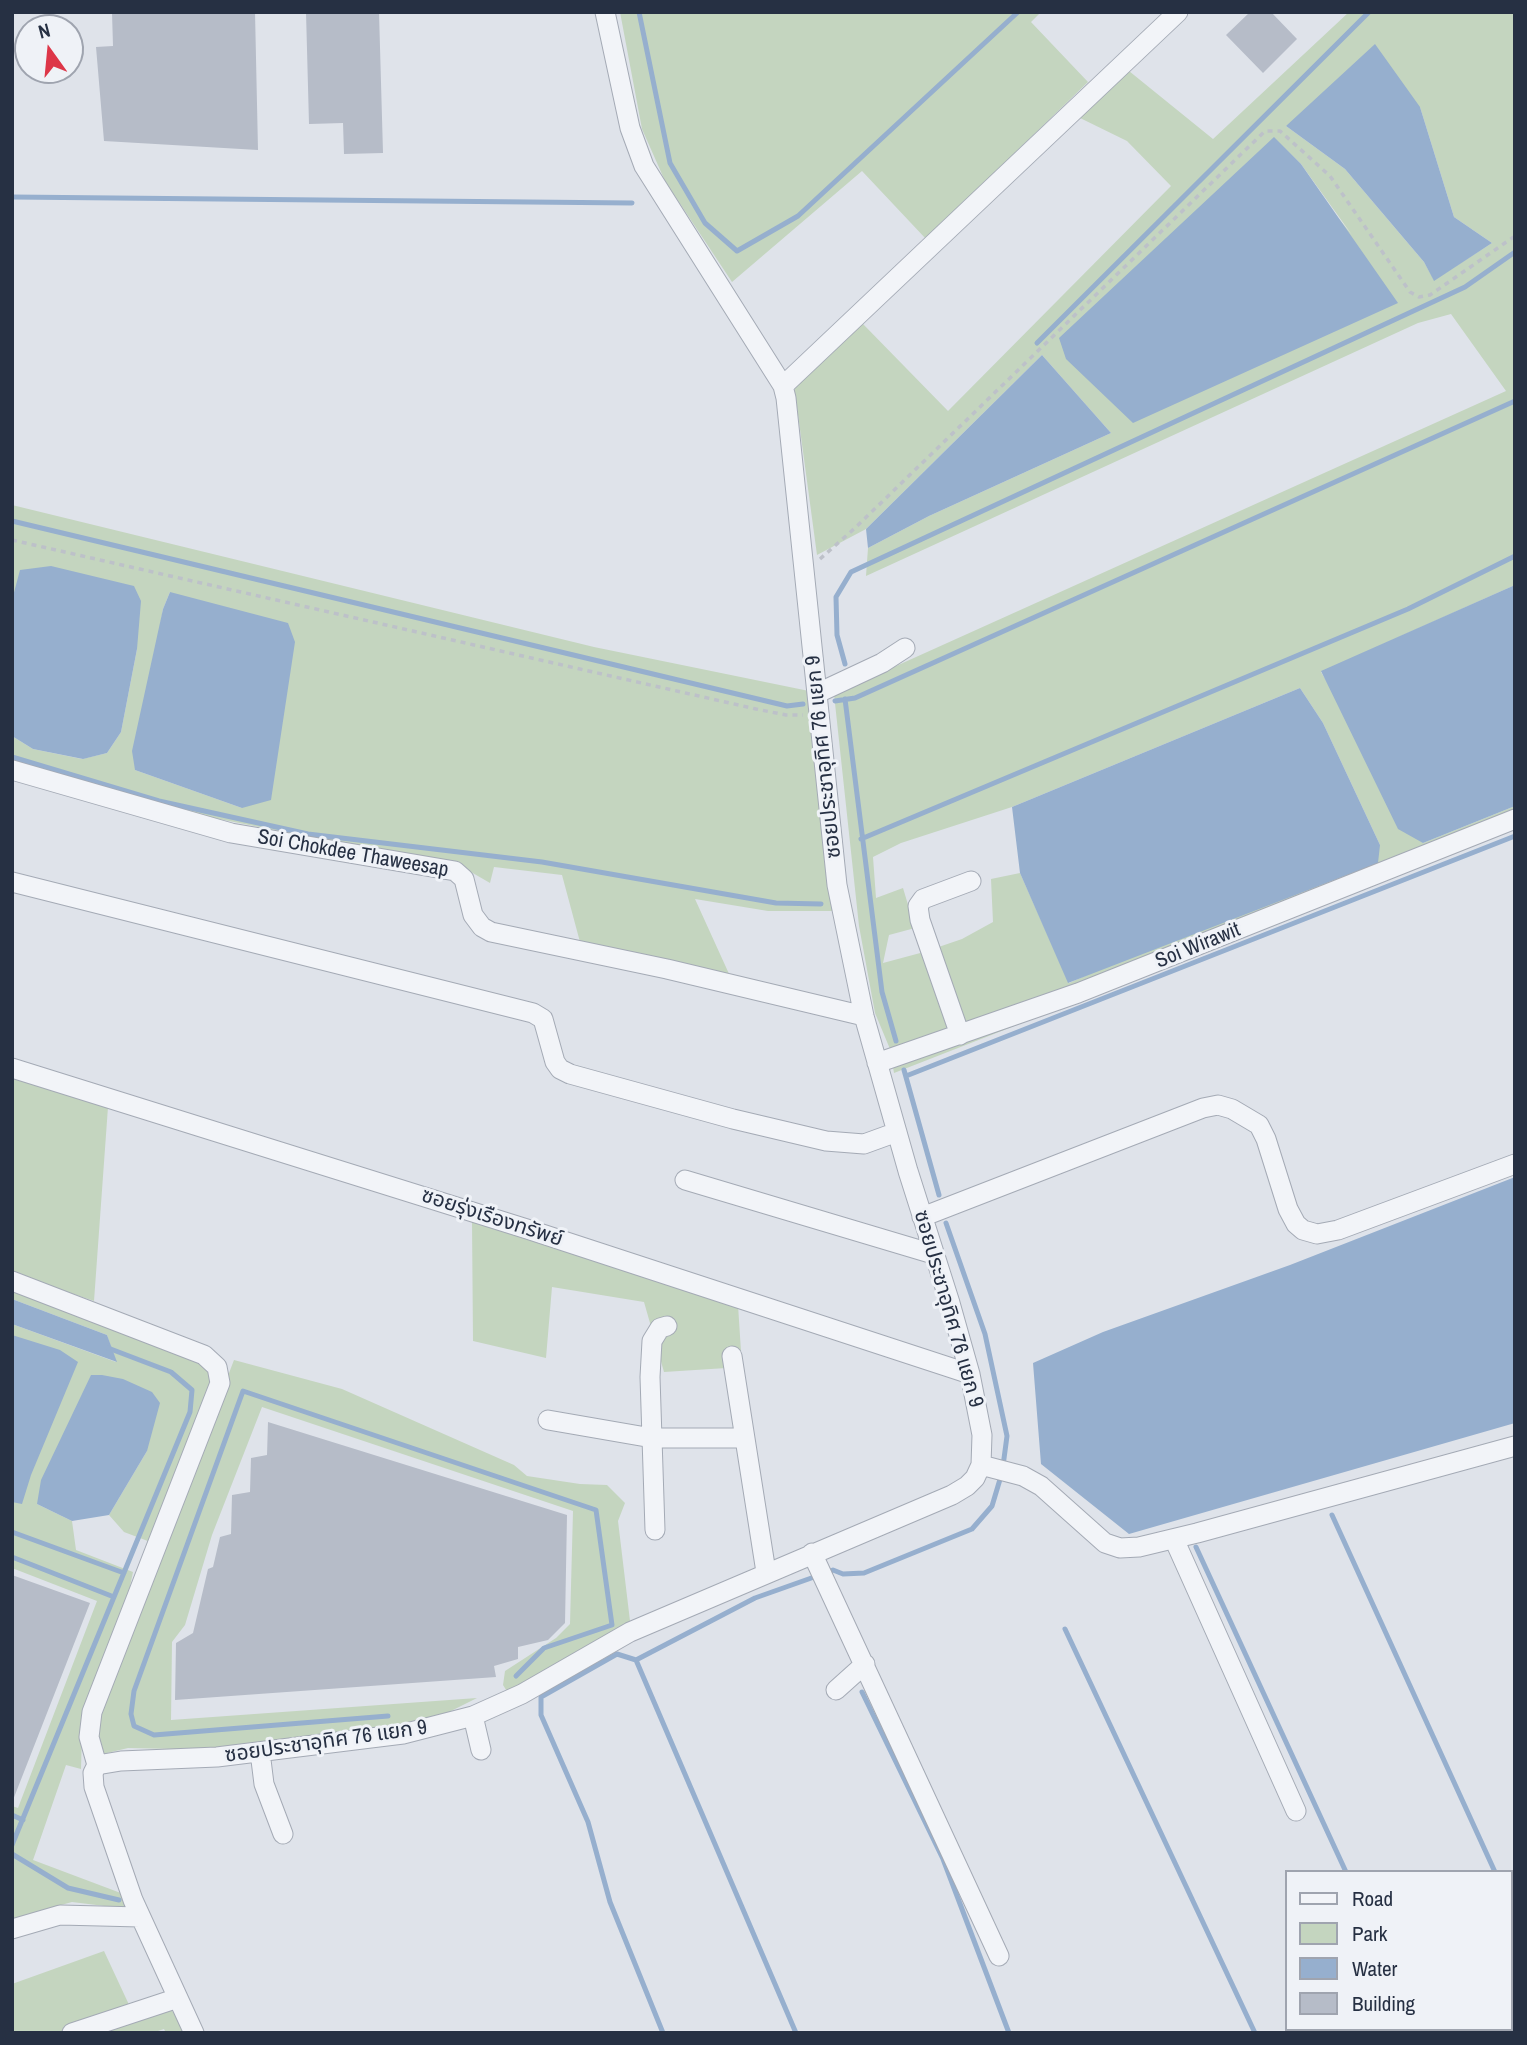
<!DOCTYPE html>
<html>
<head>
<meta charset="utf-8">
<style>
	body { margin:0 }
	#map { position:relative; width:1527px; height:2045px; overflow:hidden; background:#dfe3ea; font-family:"Archivo Narrow",sans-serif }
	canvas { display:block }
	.frame { position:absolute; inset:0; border:14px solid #263043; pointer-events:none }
	.legend { position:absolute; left:1285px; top:1870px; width:228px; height:161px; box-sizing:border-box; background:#eff2f7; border:2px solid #9fa4af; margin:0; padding:9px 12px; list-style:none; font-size:21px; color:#263043 }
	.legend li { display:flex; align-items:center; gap:14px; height:35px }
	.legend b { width:35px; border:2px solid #9fa4af }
	.north { position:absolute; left:14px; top:14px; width:70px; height:70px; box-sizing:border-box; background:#eff2f7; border:2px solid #9fa4af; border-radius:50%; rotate:345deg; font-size:19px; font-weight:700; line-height:28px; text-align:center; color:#263043 }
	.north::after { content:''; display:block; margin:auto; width:24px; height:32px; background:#dd3648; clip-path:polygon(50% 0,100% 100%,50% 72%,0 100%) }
</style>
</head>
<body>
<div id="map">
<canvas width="1527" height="2045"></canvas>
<div class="frame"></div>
<ul class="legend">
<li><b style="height:9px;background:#f2f4f8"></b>Road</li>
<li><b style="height:19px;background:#c4d5bf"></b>Park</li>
<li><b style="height:19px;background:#96afce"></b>Water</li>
<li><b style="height:19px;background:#b6bcc8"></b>Building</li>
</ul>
<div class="north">N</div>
</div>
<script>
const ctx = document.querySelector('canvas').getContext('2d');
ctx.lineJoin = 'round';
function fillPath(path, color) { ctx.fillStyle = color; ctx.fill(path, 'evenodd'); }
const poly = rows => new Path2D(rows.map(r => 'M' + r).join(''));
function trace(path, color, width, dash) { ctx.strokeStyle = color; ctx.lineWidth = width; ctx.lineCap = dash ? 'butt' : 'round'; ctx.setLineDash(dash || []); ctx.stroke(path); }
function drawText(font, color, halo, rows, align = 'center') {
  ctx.font = font + ' "Archivo Narrow","Noto Sans Thai",sans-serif'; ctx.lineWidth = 6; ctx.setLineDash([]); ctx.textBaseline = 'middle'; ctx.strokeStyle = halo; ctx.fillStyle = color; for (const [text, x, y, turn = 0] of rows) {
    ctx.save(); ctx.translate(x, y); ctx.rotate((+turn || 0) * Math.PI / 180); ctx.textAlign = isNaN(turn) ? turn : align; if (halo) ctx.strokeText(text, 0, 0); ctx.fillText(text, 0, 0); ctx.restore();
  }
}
fillPath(poly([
	[620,12,1041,12,1031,22,1088,82,926,239,862,171,732,282,665,181,642,129],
	[1349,12,1515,12,1515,585,1321,672,1423,843,1515,806,1515,827,1360,891,894,1073,890,1049,875,1013,859,926,834,694,1506,391,1451,314,1418,323,866,576,868,548,929,516,1111,433,1042,355,866,529,817,555,794,385,863,324,948,411,1171,186,1127,141,1078,117,1129,71,1213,139],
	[1420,107,1454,217,1492,243,1434,280,1424,262,1345,169,1286,126],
	[1274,138,1301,164,1352,235],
	[1300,688,1323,723,1380,845,1069,983,1020,873,991,879,993,922,962,939,924,952,883,963,889,935,915,928,903,888,876,898,873,857,901,843,1012,807],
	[12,505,594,647,809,691,838,911,768,911,695,899,730,976,580,942,562,875,494,867,490,883,471,872,427,860,168,809,12,766,12,736,33,749,82,759,107,753,121,732,137,649,12,600],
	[170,592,242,808,135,770,163,609],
	[12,1076,108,1107,94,1301,12,1273],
	[472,1222,738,1305,742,1367,664,1372,644,1302,552,1287,546,1358,473,1341],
	[12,1286,211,1368,214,1384,153,1543,124,1532,109,1515,147,1451,37,1504,72,1521,76,1550,133,1572,125,1610,82,1733,81,1769,66,1765,33,1860,126,1895,129,1909,72,1902,36,1912,12,1922,12,1806,18,1808,97,1601,12,1568,12,1324,116,1362,107,1335,12,1299],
	[234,1360,342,1389,514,1465,527,1476,580,1484,607,1485,625,1503,618,1521,630,1621,508,1693,503,1685,505,1671,556,1638,570,1624,573,1511,262,1407,212,1535,185,1625,172,1642,171,1720,477,1698,447,1713,361,1733,223,1750,128,1748,103,1754,94,1725],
	[104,1951,131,2009,61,2033,12,2033,12,1984],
	[168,2006,182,2023,186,2033,166,2033,164,2029,152,2033,94,2033]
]), '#c4d5bf');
fillPath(poly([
	[1375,44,1420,107,1454,217,1492,243,1434,281,1424,262,1345,169,1286,126],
	[1274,137,1301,164,1398,303,1133,423,1066,359,1059,338],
	[1042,355,1111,433,929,516,868,548,866,529],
	[51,566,134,586,141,601,137,649,121,732,107,753,83,759,33,749,12,736,12,600,20,570],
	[1515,585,1515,806,1423,843,1398,829,1321,671],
	[170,592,288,623,295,642,271,800,242,808,135,770,132,751,163,609],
	[1300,688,1323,723,1380,845,1378,863,1068,983,1020,873,1012,807],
	[1515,1177,1515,1423,1129,1534,1041,1464,1033,1363,1103,1332,1290,1265],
	[12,1299,107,1335,117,1362,12,1324],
	[12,1335,60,1350,78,1362,31,1475,22,1504,12,1502],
	[91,1375,102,1375,123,1379,152,1392,160,1403,147,1451,109,1515,72,1521,37,1504,41,1480]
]), '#96afce');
trace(poly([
	[639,12,670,163,705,223,737,251,798,216,1018,12],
	[12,197,632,203],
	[1037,343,1369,12],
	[12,521,787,706,803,704],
	[845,664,837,635,836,597,851,572,1465,287,1515,252],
	[845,699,882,992,896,1041],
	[835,701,855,698,1515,401],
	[12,757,159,801,308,834,542,862,776,903,821,904],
	[861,839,1408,609,1515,556],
	[904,1070,939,1195],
	[906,1076,1515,836],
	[946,1223,985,1334,1007,1436,1003,1466],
	[1332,1515,1495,1872],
	[12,1532,124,1573],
	[1196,1547,1346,1872],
	[12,1557,114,1597],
	[826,1573,833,1570,843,1574,864,1573,972,1529,992,1506,1001,1476],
	[1065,1629,1255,2033],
	[636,1660,796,2033],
	[862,1692,943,1859,1009,2033],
	[388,1716,154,1735,134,1726,131,1714,134,1691,243,1391,596,1510,612,1625,544,1648,516,1676],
	[12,1815,23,1820],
	[12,1845,190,1412,192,1390,171,1372,108,1348],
	[12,1854,68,1888,119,1900],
	[1511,1907,1515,1914],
	[1419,2029,1421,2033],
	[663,2033,610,1902,588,1822,541,1715,541,1697,617,1654,636,1660,755,1598,817,1576]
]), '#96afce', 5);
fillPath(poly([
	[112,12,255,12,258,150,104,141,96,47,113,46],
	[306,12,379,12,383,153,344,154,343,123,309,124],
	[1250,12,1271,12,1297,39,1263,73,1226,35],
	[268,1422,567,1515,565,1623,548,1640,518,1647,518,1659,494,1666,496,1677,175,1700,176,1643,193,1633,208,1569,213,1567,220,1537,231,1534,232,1495,250,1492,251,1458,267,1455],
	[12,1575,90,1603,13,1800,12,1800]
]), '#b6bcc8');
const minor = poly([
	[783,386,1178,12],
	[818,693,882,663,905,648],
	[12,770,231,833,455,871,464,879,473,915,482,927,491,932,667,969,864,1016],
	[12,882,533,1013,543,1019,555,1062,560,1069,570,1074,733,1119,826,1141,864,1144,897,1132],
	[960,1035,920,920,918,906,923,899,971,881],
	[877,1063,1078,993,1515,819],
	[12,1068,527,1229,970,1374],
	[685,1180,933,1254],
	[922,1217,1203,1108,1218,1105,1232,1109,1259,1125,1266,1139,1288,1209,1296,1224,1303,1230,1317,1234,1338,1230,1515,1164],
	[12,1281,204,1355,217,1367,220,1383,92,1712,89,1737,97,1765],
	[732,1356,766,1572],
	[548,1420,652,1438,743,1438],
	[981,1465,1023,1476,1041,1486,1105,1543,1120,1548,1139,1547,1197,1533,1515,1446],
	[655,1530,650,1377,652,1341,660,1328,667,1326],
	[1174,1539,1296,1811],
	[812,1553,999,1956],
	[836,1690,865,1664],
	[473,1716,481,1750],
	[260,1752,264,1784,283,1834],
	[12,1929,60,1915,140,1917],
	[72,2033,178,1998],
	[194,2033,133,1900,94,1787,93,1773,97,1765,121,1761,217,1757,403,1734,473,1716,522,1694,630,1632,952,1495,967,1486,975,1478,981,1465,982,1435,970,1374,950,1303,908,1171,864,1016,837,885,786,398,783,386,644,166,630,128,605,12]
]);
trace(minor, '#a4aab5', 21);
trace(poly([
	[12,540,756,709,786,715,803,715],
	[820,559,855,528,1265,131,1280,131,1330,176,1410,292,1419,297,1430,295,1515,236]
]), '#bdc1c9', 3.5, [5, 5]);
trace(minor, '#f2f4f8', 19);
drawText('21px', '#263043', '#eff2f7', [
	["ซอยประชาอุทิศ 76 แยก 9",824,757,-96],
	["Soi Chokdee Thaweesap",353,854,10],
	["Soi Wirawit",1198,946,-22],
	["ซอยรุ่งเรืองทรัพย์",492,1218,18],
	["ซอยประชาอุทิศ 76 แยก 9",948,1309,74],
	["ซอยประชาอุทิศ 76 แยก 9",326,1742,-8]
]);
</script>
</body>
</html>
